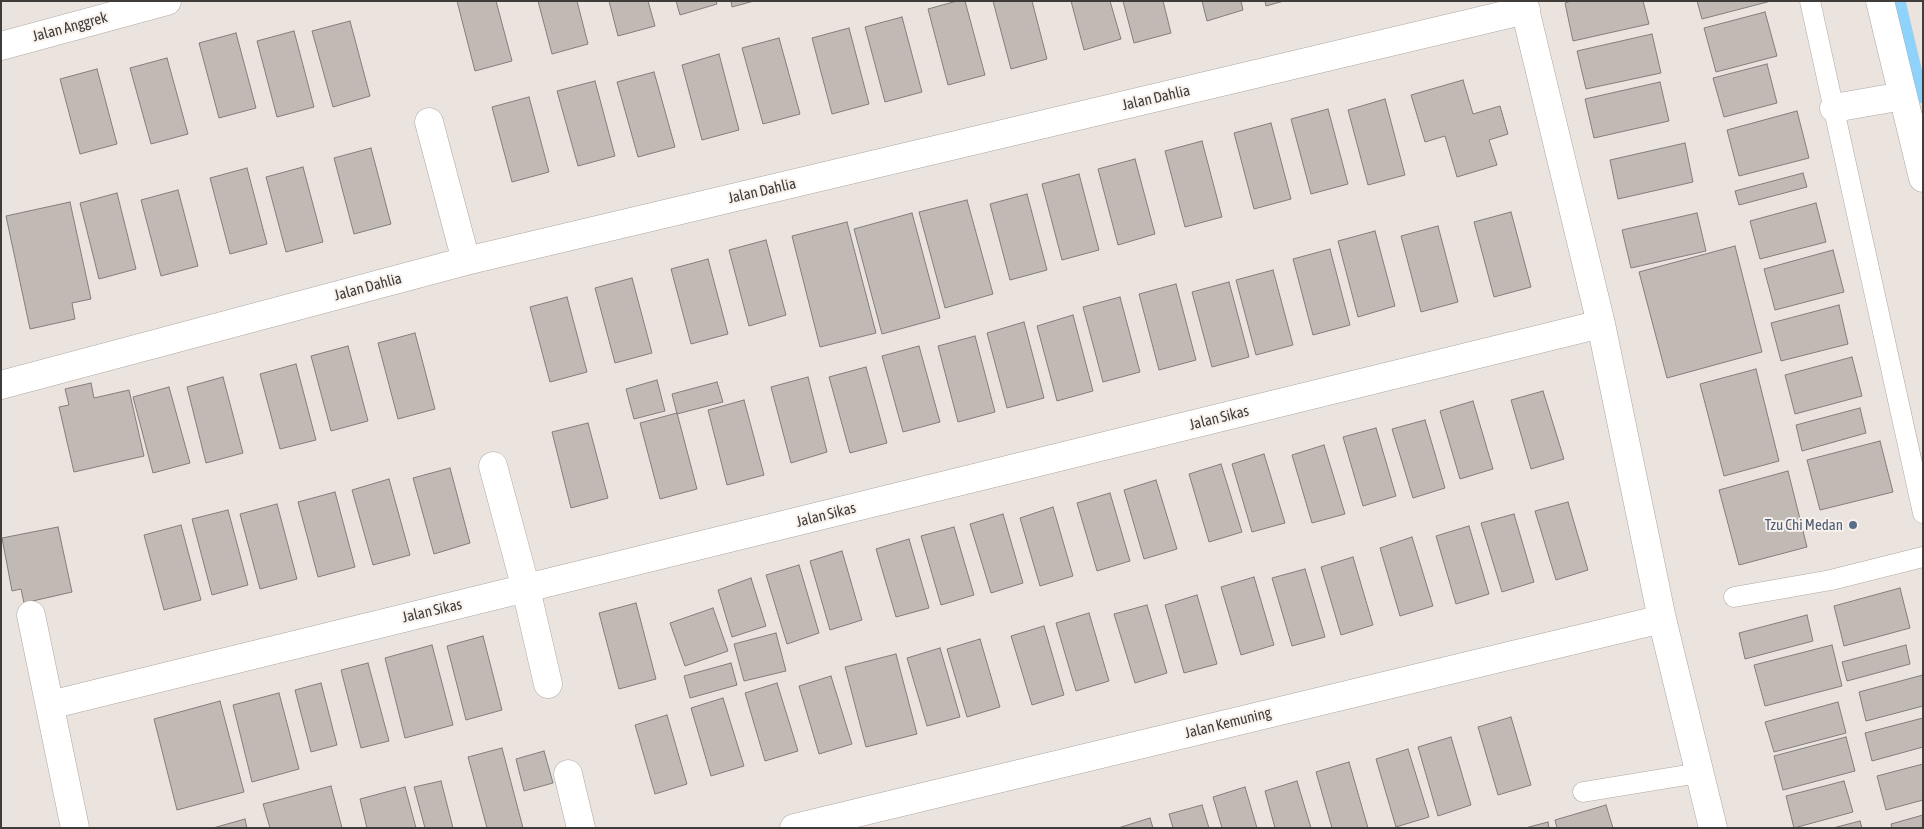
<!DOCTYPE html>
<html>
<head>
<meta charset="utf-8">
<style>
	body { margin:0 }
	#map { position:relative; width:1924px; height:829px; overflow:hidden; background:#ebe4de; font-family:"Asap Condensed",sans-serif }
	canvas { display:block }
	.frame { position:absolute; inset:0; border:2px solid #3f3c3a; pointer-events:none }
</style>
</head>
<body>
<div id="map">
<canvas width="1924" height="829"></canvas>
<div class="frame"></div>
</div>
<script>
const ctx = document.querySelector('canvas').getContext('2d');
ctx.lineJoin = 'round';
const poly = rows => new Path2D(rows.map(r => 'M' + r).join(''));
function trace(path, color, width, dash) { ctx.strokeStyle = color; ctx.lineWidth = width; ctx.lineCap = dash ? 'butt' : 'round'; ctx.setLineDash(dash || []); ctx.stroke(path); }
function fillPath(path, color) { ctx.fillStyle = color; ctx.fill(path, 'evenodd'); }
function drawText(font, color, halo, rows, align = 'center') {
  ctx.font = font + ' "Asap Condensed",sans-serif'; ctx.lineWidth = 4; ctx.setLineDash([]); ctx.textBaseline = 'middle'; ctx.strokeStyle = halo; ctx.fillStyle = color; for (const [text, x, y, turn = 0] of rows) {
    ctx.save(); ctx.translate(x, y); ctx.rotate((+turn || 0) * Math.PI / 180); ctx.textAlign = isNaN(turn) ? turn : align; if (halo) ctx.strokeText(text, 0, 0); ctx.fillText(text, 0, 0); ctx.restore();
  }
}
trace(poly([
	[1900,1,1923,98]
]), '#8dd3fc', 11);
const building = poly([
	[457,1,496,1,512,61,475,71,457,1],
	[538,1,577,1,588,44,552,54,538,1],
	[609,1,648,1,655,26,618,36,609,1],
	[676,1,716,1,717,4,680,15,676,1],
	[731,1,754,1,732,7,731,1],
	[957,1,965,1,985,75,948,85,928,9,957,1],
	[993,1,1032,1,1047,59,1011,69,993,1],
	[1071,1,1110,1,1121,39,1084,50,1071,1],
	[1123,1,1163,1,1171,33,1134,43,1123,1],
	[1202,1,1241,1,1243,10,1207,21,1202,1],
	[1265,1,1284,1,1266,6,1265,1],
	[1571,1,1643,1,1649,24,1573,41,1565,3,1571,1],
	[1697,1,1771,1,1702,19,1697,1],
	[1765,12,1777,56,1716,72,1704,28,1765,12],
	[902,17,922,92,885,102,865,27,902,17],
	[350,21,370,96,333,107,312,31,350,21],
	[849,28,869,104,832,114,812,38,849,28],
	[294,31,314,107,277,117,257,41,294,31],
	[236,33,256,108,219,118,199,43,236,33],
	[1652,34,1661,73,1586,89,1577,51,1652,34],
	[779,38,800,114,763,124,742,48,779,38],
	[719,54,739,130,702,140,682,65,719,54],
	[167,58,188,134,151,144,130,68,167,58],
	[1767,64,1777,103,1724,117,1713,78,1767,64],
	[97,69,117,144,80,154,60,79,97,69],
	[654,72,675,147,638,157,617,82,654,72],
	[1463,80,1473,114,1500,106,1508,134,1489,140,1497,165,1457,177,1445,136,1425,142,1411,95,1463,80],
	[595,81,615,156,578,166,557,91,595,81],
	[1660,82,1669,121,1594,138,1585,99,1660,82],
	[529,97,549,172,512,182,492,107,529,97],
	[1385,99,1405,175,1368,185,1348,110,1385,99],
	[1328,109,1348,184,1311,194,1291,119,1328,109],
	[1797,111,1809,158,1739,176,1727,130,1797,111],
	[1271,123,1291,199,1254,209,1234,133,1271,123],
	[1202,141,1222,217,1185,227,1165,151,1202,141],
	[1685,143,1693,182,1618,199,1610,160,1685,143],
	[371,148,391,224,354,234,334,158,371,148],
	[1135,159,1155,234,1118,245,1098,169,1135,159],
	[303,167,323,242,286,252,266,177,303,167],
	[247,168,267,244,230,254,210,178,247,168],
	[1803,173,1807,187,1739,205,1735,191,1803,173],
	[1079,174,1099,250,1062,260,1042,184,1079,174],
	[178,190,198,266,161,276,141,200,178,190],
	[117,193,136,269,99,279,80,203,117,193],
	[1027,194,1047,270,1010,280,990,204,1027,194],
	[967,200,993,294,945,308,919,212,967,200],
	[70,202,91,299,72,303,75,319,30,329,6,216,70,202],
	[1816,203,1826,242,1760,259,1750,221,1816,203],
	[1511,212,1531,287,1494,297,1474,222,1511,212],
	[912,213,940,318,882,334,854,229,912,213],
	[1697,213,1706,251,1631,268,1622,230,1697,213],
	[847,222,876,333,820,347,792,236,847,222],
	[1438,226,1458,302,1421,312,1401,236,1438,226],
	[1375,231,1395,306,1358,317,1338,241,1375,231],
	[766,240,786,315,749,326,729,250,766,240],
	[1735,246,1762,352,1667,378,1639,272,1735,246],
	[1330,249,1350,325,1313,335,1293,259,1330,249],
	[1833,250,1844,292,1775,310,1764,269,1833,250],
	[708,259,728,334,691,344,671,269,708,259],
	[1273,270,1293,345,1256,355,1236,280,1273,270],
	[632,278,652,353,615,363,595,288,632,278],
	[1229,282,1249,357,1212,367,1192,292,1229,282],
	[1176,284,1196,360,1159,370,1139,294,1176,284],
	[567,297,587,372,550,382,530,307,567,297],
	[1120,297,1140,372,1103,382,1083,307,1120,297],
	[1839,305,1848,344,1781,361,1771,323,1839,305],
	[1073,315,1093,391,1057,401,1037,326,1073,315],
	[1024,322,1044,398,1007,408,987,333,1024,322],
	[415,333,435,409,398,419,378,343,415,333],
	[975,336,995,412,958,422,938,346,975,336],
	[348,346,368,421,331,431,311,356,348,346],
	[919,346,940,422,903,432,882,356,919,346],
	[1852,357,1862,396,1795,414,1785,375,1852,357],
	[296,364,316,440,280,449,260,374,296,364],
	[866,367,887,443,850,453,829,377,866,367],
	[1756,369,1779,461,1724,476,1700,384,1756,369],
	[223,377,243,453,206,463,187,387,223,377],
	[808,377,827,452,791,463,771,387,808,377],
	[657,380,665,411,634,419,626,389,657,380],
	[717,382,723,402,677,414,672,394,717,382],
	[91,383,94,398,129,390,144,456,74,472,59,407,69,405,65,389,91,383],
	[169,387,190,463,153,473,133,397,169,387],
	[1543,391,1564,459,1531,469,1511,400,1543,391],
	[744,400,764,475,727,485,708,410,744,400],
	[1473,401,1493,469,1460,479,1440,411,1473,401],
	[1860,408,1866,433,1802,451,1796,425,1860,408],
	[677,413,697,489,660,499,640,423,677,413],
	[1425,420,1445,488,1413,498,1392,429,1425,420],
	[588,423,608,498,571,508,552,432,588,423],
	[1376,428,1396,496,1363,506,1343,437,1376,428],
	[1880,441,1893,492,1820,510,1807,460,1880,441],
	[1324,445,1345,514,1312,523,1292,455,1324,445],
	[1264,454,1285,523,1252,532,1232,464,1264,454],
	[1221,464,1242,532,1209,542,1189,474,1221,464],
	[450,468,470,543,434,554,413,478,450,468],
	[1788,471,1807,547,1739,565,1719,490,1788,471],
	[389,479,410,555,373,565,352,490,389,479],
	[1156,480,1177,549,1144,559,1124,490,1156,480],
	[335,492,355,567,318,577,298,502,335,492],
	[1110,493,1130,561,1097,571,1077,503,1110,493],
	[1568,502,1588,570,1556,580,1535,511,1568,502],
	[277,504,297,579,260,589,240,514,277,504],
	[1053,507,1073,576,1040,586,1020,518,1053,507],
	[228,510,248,585,212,595,192,519,228,510],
	[1003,514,1023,583,991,593,970,524,1003,514],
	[1514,514,1534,582,1502,592,1481,523,1514,514],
	[181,525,201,600,164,610,144,535,181,525],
	[1469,526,1489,594,1456,604,1436,536,1469,526],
	[58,527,72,592,24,603,21,589,12,591,2,538,58,527],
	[954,527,974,595,941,605,921,536,954,527],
	[1412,537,1433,606,1400,616,1380,548,1412,537],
	[909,539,929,608,896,617,876,549,909,539],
	[842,551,862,620,830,630,810,561,842,551],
	[1353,557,1373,625,1341,635,1321,567,1353,557],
	[799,565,819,633,787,644,766,575,799,565],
	[1305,569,1325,637,1292,646,1272,578,1305,569],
	[1254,577,1274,645,1241,655,1221,587,1254,577],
	[751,578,766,626,732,637,718,590,751,578],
	[1900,588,1910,628,1844,646,1834,606,1900,588],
	[1197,595,1217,664,1184,673,1165,605,1197,595],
	[636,603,656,679,619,689,599,613,636,603],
	[1147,605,1167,673,1135,683,1114,614,1147,605],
	[713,608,728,651,685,666,670,623,713,608],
	[1089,613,1109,681,1076,691,1056,623,1089,613],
	[1807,615,1813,641,1745,659,1739,633,1807,615],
	[1044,626,1064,695,1032,705,1011,636,1044,626],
	[776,633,786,671,744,681,734,644,776,633],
	[483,636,502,710,466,720,447,646,483,636],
	[980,639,1000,707,967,717,947,649,980,639],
	[432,645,453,725,405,738,385,658,432,645],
	[1832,645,1842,686,1765,706,1754,665,1832,645],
	[1906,645,1910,664,1847,681,1842,662,1906,645],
	[940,648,960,717,927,726,907,658,940,648],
	[896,654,917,734,866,747,845,667,896,654],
	[368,663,389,741,361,748,341,670,368,663],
	[731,663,737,685,690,698,684,676,731,663],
	[1923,675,1923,706,1866,721,1859,692,1923,675],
	[831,676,852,744,819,754,799,686,831,676],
	[321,683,337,745,311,752,295,690,321,683],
	[777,683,798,751,765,761,745,693,777,683],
	[279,693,299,769,252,782,233,705,279,693],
	[723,698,744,766,711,776,691,708,723,698],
	[220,701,244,792,177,810,154,719,220,701],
	[1838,702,1846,733,1774,752,1765,722,1838,702],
	[667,715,687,784,655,794,635,725,667,715],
	[1511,717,1531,785,1498,795,1478,727,1511,717],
	[1923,718,1923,747,1872,761,1865,733,1923,718],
	[1451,737,1471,805,1438,816,1418,747,1451,737],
	[1846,737,1855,771,1783,790,1774,756,1846,737],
	[502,748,523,828,487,828,468,757,502,748],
	[1408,749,1429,817,1396,827,1376,759,1408,749],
	[544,751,553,783,524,791,516,759,544,751],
	[1349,762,1368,828,1332,828,1316,772,1349,762],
	[1923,764,1923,800,1886,810,1877,776,1923,764],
	[441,781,453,828,425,828,414,787,441,781],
	[1297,781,1311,828,1275,828,1265,791,1297,781],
	[1844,781,1853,812,1794,828,1786,796,1844,781],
	[331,786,342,828,270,828,263,804,331,786],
	[405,787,416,828,367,828,360,799,405,787],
	[1245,787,1257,828,1222,828,1213,797,1245,787],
	[1202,805,1209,828,1173,828,1169,814,1202,805],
	[1606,805,1613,828,1557,828,1555,820,1606,805],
	[1923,815,1923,828,1892,828,1891,824,1923,815],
	[1150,818,1153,828,1118,828,1150,818],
	[245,819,247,828,213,828,245,819],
	[1860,821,1862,828,1833,828,1860,821],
	[1548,822,1549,828,1525,828,1548,822]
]);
fillPath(building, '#c0b9b4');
trace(building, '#847d79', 1);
const lane = poly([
	[1810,1,1923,513],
	[1734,597,1831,580,1923,557],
	[1583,792,1699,773]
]);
const street = poly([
	[1523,1,1601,324,1662,619,1713,828],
	[1880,1,1923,178],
	[1,46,167,1],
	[1834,108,1903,96],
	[429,122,466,261],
	[1,385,466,261,1526,10],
	[493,466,526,589,548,684],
	[31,615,75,828],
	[50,705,1601,324],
	[568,774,581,828],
	[794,828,1662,619]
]);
trace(lane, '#afa7a3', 21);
trace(street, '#afa7a3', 29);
trace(lane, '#fff', 20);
trace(street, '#fff', 28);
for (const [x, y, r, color] of [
	[1853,525,5,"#5c6f8a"]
]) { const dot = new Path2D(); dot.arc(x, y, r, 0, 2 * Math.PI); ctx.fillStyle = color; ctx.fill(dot); trace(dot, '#f8f1ec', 2); }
drawText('15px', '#3f3c3a', '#f8f1ec', [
	["Jalan Anggrek",70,27,-15],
	["Jalan Dahlia",1156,98,-13],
	["Jalan Dahlia",762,191,-13],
	["Jalan Dahlia",368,287,-15],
	["Jalan Sikas",1219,418,-14],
	["Jalan Sikas",826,515,-14],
	["Jalan Sikas",432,611,-13],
	["Jalan Kemuning",1228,723,-14]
]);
drawText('15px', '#4e5e75', '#f8f1ec', [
	["Tzu Chi Medan",1843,525]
], 'right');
</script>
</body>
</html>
